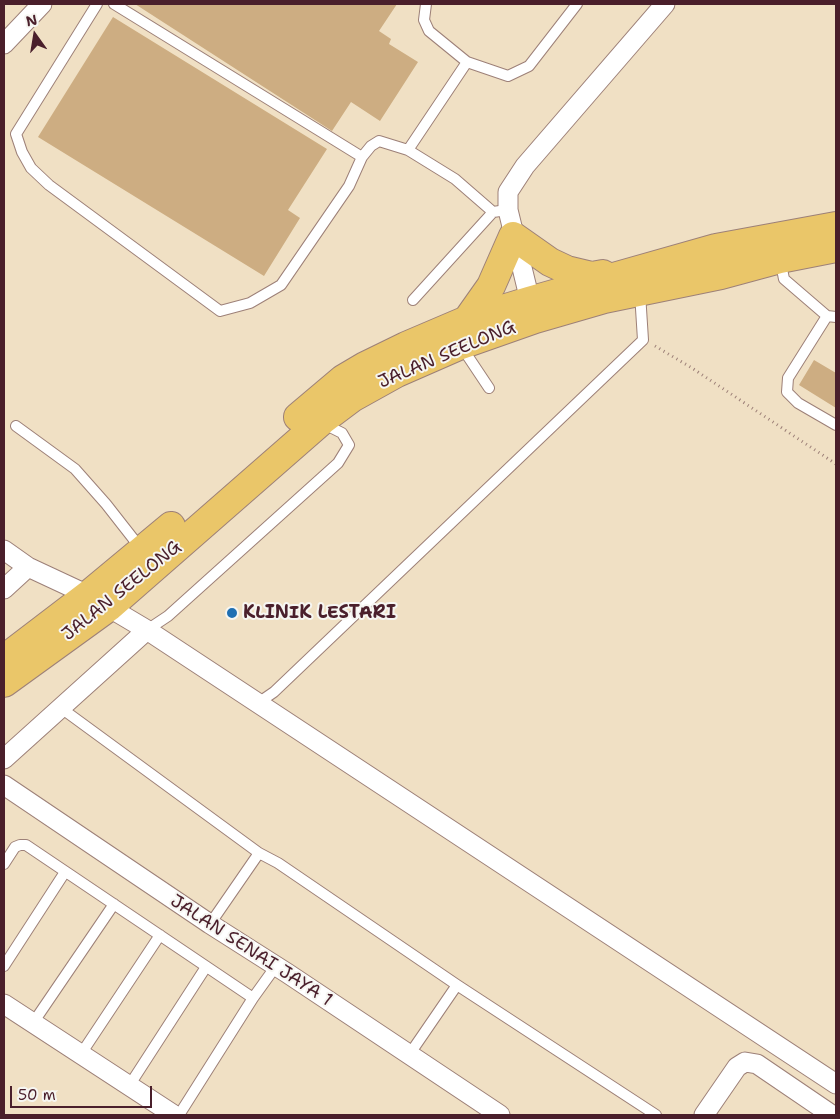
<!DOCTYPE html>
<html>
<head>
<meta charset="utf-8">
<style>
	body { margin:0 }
	#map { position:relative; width:840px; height:1119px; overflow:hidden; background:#f0e0c4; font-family:"Shantell Sans",sans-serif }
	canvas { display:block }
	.frame { position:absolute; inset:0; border:5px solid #4a1f2b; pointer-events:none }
	.north { position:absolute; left:10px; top:10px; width:50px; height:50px; -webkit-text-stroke:4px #f6f6f2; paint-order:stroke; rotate:347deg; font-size:14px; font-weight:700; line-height:20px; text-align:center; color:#4a1f2b }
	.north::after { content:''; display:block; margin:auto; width:18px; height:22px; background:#4a1f2b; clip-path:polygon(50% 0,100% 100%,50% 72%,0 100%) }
	.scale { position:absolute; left:10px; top:1086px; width:142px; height:22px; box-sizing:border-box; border:2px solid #4a1f2b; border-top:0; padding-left:6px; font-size:15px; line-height:18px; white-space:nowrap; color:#4a1f2b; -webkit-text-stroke:4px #f6f6f2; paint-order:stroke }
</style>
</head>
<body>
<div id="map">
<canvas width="840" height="1119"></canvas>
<div class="frame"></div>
<div class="north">N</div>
<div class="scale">50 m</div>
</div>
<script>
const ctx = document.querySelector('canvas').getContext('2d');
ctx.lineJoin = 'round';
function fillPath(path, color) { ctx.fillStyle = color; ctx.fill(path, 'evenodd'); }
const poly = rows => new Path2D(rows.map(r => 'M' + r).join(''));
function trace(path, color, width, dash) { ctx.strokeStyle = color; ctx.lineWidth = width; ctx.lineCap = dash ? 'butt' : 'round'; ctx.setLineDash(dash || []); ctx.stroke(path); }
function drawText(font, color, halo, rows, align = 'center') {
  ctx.font = font + ' "Shantell Sans",sans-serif'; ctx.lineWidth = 4; ctx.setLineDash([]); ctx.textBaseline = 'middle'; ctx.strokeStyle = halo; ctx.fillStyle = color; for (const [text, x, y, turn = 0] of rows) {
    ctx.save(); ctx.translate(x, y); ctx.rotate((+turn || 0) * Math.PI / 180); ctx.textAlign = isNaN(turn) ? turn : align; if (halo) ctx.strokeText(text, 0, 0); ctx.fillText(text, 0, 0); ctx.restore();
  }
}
fillPath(poly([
	[135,4,397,4,379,31,391,39,389,44,418,62,380,121,351,102,332,131],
	[113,17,327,149,288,210,300,218,264,276,38,137],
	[814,360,836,373,836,408,799,385]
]), '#cdad82');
const service = poly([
	[97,4,16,134,22,152,31,168,49,185,220,311,250,303,281,285,349,186,362,157,371,146,379,141,408,150,455,179,493,212],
	[114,4,362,157],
	[426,4,424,20,429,31,467,62,508,76,529,66,577,4],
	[408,150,467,62],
	[780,259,784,279,827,316,836,317],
	[413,300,493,212,500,211],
	[827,316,788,378,787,392,798,403,836,425],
	[461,346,489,388],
	[16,426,75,469,106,504,142,550],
	[147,630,168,616,338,463,349,445,342,433,322,423],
	[258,703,274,692,643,340,640,293],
	[61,708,259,853,278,863,457,985,656,1115],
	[4,864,15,847,20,845,26,845,253,998,179,1115],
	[210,924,259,853],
	[4,966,65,872],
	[253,998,276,966],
	[33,1023,114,904],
	[81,1054,160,935],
	[409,1055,457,985],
	[129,1086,206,967]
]);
const minor = poly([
	[4,44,42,4],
	[533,313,508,210,508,192,525,166,665,4],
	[4,550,28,567,88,595,147,630,836,1084],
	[4,589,28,567],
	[4,759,147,630],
	[4,785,210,924,287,973,500,1115],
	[4,1004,174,1115],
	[704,1115,737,1067,745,1062,757,1064,832,1115]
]);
const primary = poly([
	[467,320,491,286,513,236,550,262,567,270,592,276,603,274],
	[298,417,343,379,365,366,406,346,467,320,529,301,716,248,836,226],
	[4,659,88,595,171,526],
	[4,683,109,607,324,419,352,398,397,373,461,345,535,319,604,299,721,275,780,259,836,248]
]);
trace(service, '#9d8078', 12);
trace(minor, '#9d8078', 21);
trace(primary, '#9d8078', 30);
trace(poly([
	[655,346,692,368,836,464]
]), '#9d8078', 3, [1, 4]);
trace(service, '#fff', 10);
trace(minor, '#fff', 19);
trace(primary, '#eac669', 28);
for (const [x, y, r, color] of [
	[232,613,6,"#1f6fb2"]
]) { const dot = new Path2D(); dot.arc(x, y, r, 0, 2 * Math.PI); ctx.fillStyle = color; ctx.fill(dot); trace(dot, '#f6f6f2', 2); }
drawText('18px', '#4a1f2b', '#f6f6f2', [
	["JALAN SEELONG",447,355,-23],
	["JALAN SEELONG",122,591,-39],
	["JALAN SENAI JAYA 1",251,951,33]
]);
drawText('bold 18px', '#4a1f2b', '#f6f6f2', [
	["KLINIK LESTARI",243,613]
], 'left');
</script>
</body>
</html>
